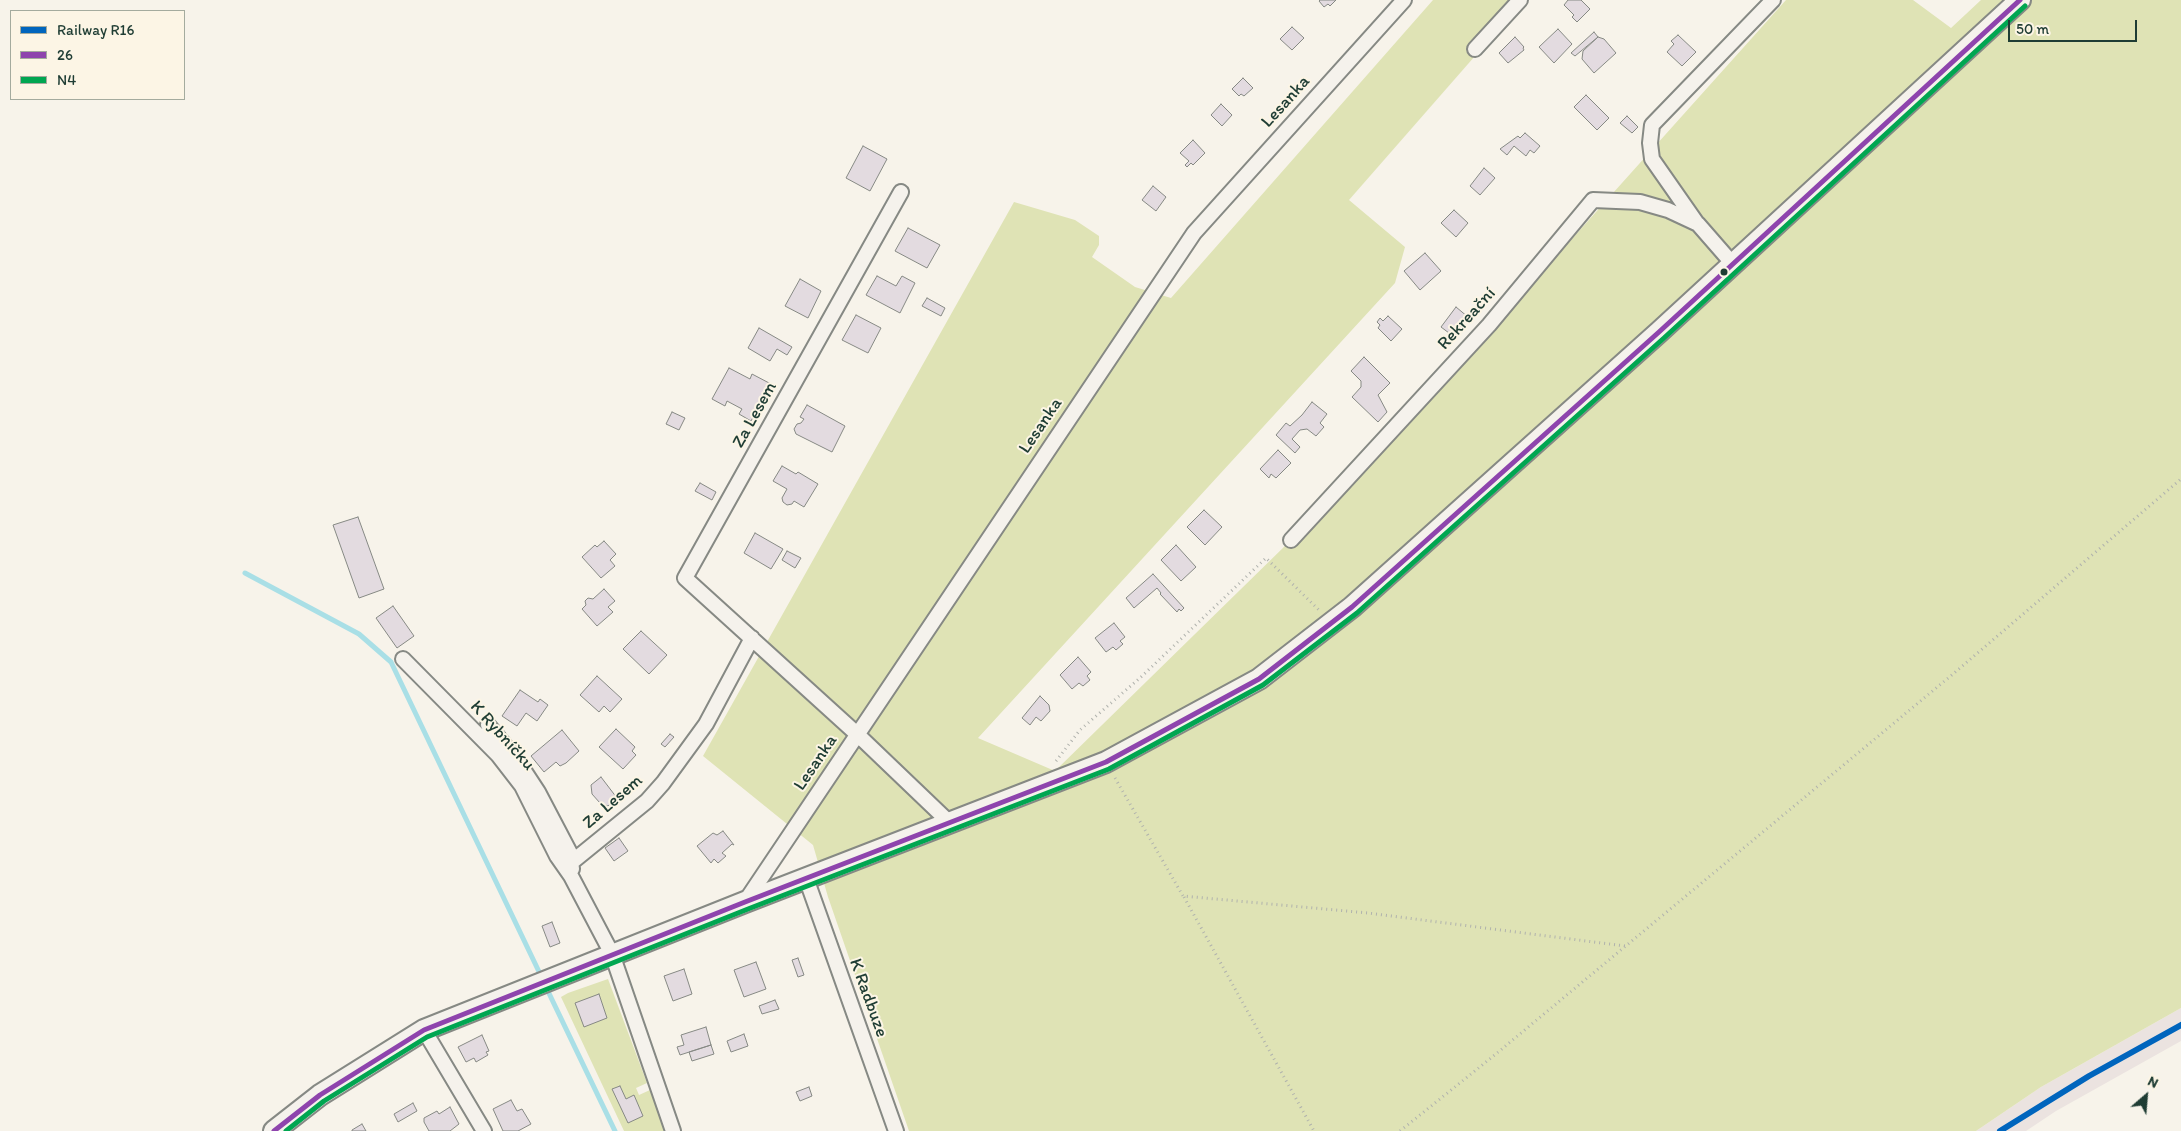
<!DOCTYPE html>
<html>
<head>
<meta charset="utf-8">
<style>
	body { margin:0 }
	#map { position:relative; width:2181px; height:1131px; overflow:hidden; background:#f7f3ea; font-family:Itim,sans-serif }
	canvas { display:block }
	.legend { position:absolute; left:10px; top:10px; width:175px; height:90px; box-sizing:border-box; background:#fcf5e5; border:1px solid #a4ab9e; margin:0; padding:6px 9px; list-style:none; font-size:15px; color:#1f3d34 }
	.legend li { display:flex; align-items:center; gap:10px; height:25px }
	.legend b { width:25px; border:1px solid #a4ab9e }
	.north { position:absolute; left:2121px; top:1071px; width:50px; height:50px; -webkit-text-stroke:4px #fcf5e5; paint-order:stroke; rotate:27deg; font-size:14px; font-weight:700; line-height:20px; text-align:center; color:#1f3d34 }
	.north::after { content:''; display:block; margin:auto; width:18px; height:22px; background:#1f3d34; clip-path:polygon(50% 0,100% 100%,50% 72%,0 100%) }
	.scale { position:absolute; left:2008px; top:20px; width:129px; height:22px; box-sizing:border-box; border:2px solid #1f3d34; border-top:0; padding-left:6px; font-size:15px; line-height:18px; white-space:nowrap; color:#1f3d34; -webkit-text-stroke:4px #fcf5e5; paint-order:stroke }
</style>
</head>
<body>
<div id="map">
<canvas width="2181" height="1131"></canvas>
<ul class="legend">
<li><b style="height:6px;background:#0065bd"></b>Railway R16</li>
<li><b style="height:6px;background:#8e44ad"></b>26</li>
<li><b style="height:6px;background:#00a651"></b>N4</li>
</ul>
<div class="north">N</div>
<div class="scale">50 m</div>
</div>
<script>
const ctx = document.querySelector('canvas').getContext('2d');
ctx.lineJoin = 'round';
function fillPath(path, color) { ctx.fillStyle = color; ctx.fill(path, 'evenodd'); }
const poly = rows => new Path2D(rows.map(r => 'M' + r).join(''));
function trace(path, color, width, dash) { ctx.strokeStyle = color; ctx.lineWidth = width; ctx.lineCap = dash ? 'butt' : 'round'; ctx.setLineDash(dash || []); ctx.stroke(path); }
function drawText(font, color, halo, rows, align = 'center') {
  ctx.font = font + ' Itim,sans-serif'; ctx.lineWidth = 4; ctx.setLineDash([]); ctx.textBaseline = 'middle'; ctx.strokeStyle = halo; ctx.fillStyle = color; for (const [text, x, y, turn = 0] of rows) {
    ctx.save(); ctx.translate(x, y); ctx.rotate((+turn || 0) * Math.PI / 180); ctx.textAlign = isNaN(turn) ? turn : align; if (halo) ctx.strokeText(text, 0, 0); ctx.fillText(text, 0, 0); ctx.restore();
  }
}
fillPath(poly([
	[2181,1008,2181,1041,2056,1111,2026,1131,1976,1131,2041,1087]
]), '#ebe3e0');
fillPath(poly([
	[1433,0,1524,0,1349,200,1405,247,1395,283,978,738,1055,771,1380,453,1786,0,1913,0,1951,28,1981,0,2181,0,2181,1008,2041,1087,1976,1131,909,1131,828,897,813,845,703,756,1014,202,1075,220,1099,236,1099,245,1092,257,1135,287,1171,298],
	[608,979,647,1083,636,1088,639,1095,650,1090,666,1131,624,1131,561,997,568,993]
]), '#dfe3b5');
trace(poly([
	[245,573,359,634,391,662,542,978],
	[545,985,615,1131]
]), '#a9dfe6', 5);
const building = poly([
	[1320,0,1336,0,1330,6,1328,4,1324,7,1319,1,1320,0],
	[1568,0,1581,0,1590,9,1577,22,1572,17,1574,15,1564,5,1568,0],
	[1292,27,1304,38,1292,50,1280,39,1292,27],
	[1558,29,1572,44,1554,63,1539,47,1558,29],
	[1594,32,1598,37,1575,56,1571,53,1594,32],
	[1678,35,1696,52,1682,66,1667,52,1674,44,1671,41,1678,35],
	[1515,37,1524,47,1523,48,1524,50,1508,63,1499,53,1515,37],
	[1598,37,1604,39,1616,53,1594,73,1582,59,1583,51,1598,37],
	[1243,78,1253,88,1244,96,1241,94,1239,96,1232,89,1243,78],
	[1586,95,1609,118,1597,130,1574,107,1586,95],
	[1221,104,1232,115,1222,126,1211,115,1221,104],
	[1627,116,1638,127,1632,133,1620,123,1627,116],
	[1525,133,1540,146,1534,153,1530,150,1526,156,1514,146,1507,155,1500,149,1518,136,1520,138,1525,133],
	[1193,140,1205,153,1193,165,1191,163,1187,167,1185,165,1189,161,1180,153,1193,140],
	[863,146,887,159,870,191,846,178,863,146],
	[1484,168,1495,178,1480,195,1470,186,1484,168],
	[1153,186,1166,197,1156,211,1142,200,1153,186],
	[1454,210,1468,223,1456,237,1441,223,1454,210],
	[908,228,940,245,927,268,895,251,908,228],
	[1425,253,1441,271,1420,290,1404,271,1425,253],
	[877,276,896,286,902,276,915,283,900,313,866,295,877,276],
	[800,279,821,291,808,318,785,306,800,279],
	[927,298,945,308,941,316,922,306,927,298],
	[1456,307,1468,317,1453,336,1441,327,1456,307],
	[856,315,881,328,868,353,842,340,856,315],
	[1388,316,1402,329,1391,341,1378,328,1380,325,1377,322,1380,318,1383,321,1388,316],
	[759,328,792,347,787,355,777,349,770,361,748,348,759,328],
	[1364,357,1390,383,1378,395,1387,412,1378,422,1352,397,1361,387,1361,381,1351,371,1364,357],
	[729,368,750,379,752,374,771,384,751,421,739,414,742,409,727,401,725,406,712,399,729,368],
	[1312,402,1327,414,1320,423,1324,427,1316,436,1307,429,1300,430,1292,439,1300,447,1295,453,1276,435,1286,423,1290,426,1302,415,1312,402],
	[807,405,845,426,832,452,796,434,794,429,797,424,801,423,804,419,800,417,807,405],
	[672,412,685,418,679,430,666,424,672,412],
	[1278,450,1291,463,1276,478,1271,474,1269,478,1260,469,1278,450],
	[782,466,796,474,798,472,818,484,804,507,794,501,792,504,787,505,783,502,782,498,787,489,773,481,782,466],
	[700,483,716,492,712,500,695,491,700,483],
	[1204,510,1222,527,1205,545,1187,527,1204,510],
	[358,517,384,589,359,598,333,525,358,517],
	[755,533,783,549,771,569,744,553,755,533],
	[604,541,616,554,610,560,615,566,601,578,582,557,595,545,597,547,604,541],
	[1176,545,1196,567,1181,581,1161,560,1176,545],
	[787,551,801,558,795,568,782,560,787,551],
	[1153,574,1184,608,1181,611,1179,609,1177,612,1160,594,1161,593,1157,588,1134,608,1126,598,1153,574],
	[604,589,615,601,608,607,613,612,597,626,582,609,586,605,585,601,588,598,593,599,604,589],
	[393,606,414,636,397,648,376,618,393,606],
	[1114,623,1125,637,1120,641,1123,644,1116,650,1113,647,1106,652,1095,638,1114,623],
	[641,631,667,655,649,674,623,649,641,631],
	[1078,657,1091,672,1087,676,1090,680,1083,686,1079,683,1072,689,1060,675,1078,657],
	[597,676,622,699,610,712,604,706,599,712,580,695,597,676],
	[520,690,538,702,540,699,548,705,537,721,526,713,517,726,502,716,520,690],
	[1040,696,1049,705,1050,711,1041,721,1036,717,1030,725,1022,718,1040,696],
	[616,729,635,747,632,751,636,755,623,769,599,747,616,729],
	[562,730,579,751,566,763,560,766,556,762,544,772,531,756,562,730],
	[670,734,674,737,665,747,661,744,670,734],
	[601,777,617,798,608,806,600,803,592,794,591,785,601,777],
	[723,831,734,845,732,844,722,853,726,856,718,863,714,859,711,863,697,846,713,833,717,835,723,831],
	[619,838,628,851,614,861,605,848,619,838],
	[552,922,560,943,550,947,542,926,552,922],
	[798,958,804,975,798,977,792,960,798,958],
	[756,962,766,989,744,997,734,970,756,962],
	[684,969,692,994,673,1001,664,976,684,969],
	[599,994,607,1018,584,1027,575,1003,599,994],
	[775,1000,779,1009,762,1014,759,1006,775,1000],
	[706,1027,711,1045,680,1055,677,1047,684,1045,681,1035,706,1027],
	[744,1034,748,1046,731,1052,727,1041,744,1034],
	[482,1035,489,1051,486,1052,488,1055,476,1062,474,1058,466,1062,458,1047,482,1035],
	[711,1045,714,1054,692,1061,689,1052,711,1045],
	[620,1086,626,1099,634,1095,643,1116,628,1123,612,1089,620,1086],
	[809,1087,812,1096,800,1101,796,1092,809,1087],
	[511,1100,517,1111,522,1109,531,1124,518,1131,503,1131,493,1109,511,1100],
	[413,1103,417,1111,398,1122,394,1114,413,1103],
	[450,1107,459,1124,450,1131,429,1131,424,1122,424,1118,437,1111,439,1114,450,1107],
	[362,1124,366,1131,352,1131,352,1130,362,1124]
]);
fillPath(building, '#e3dbe0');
trace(building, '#868984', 1);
const street = poly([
	[1475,49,1520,0],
	[901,192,685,578,858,735,951,824],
	[1696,222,1652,159,1650,143,1652,125,1773,0],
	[1291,540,1489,325,1593,200,1640,202,1668,210,1698,224,1732,263],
	[403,659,498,755,522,786,557,856,571,876,612,954,673,1131],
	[488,725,517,760,538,792,570,853,572,869],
	[572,862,647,801,663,783,706,724,752,638],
	[806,878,896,1131],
	[745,902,1194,233,1404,0],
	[424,1030,484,1131]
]);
const secondary = poly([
	[274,1131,320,1095,424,1030,745,902,1106,762,1259,679,1352,607,1659,332,2020,0]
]);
trace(street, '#868984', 18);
trace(secondary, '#868984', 24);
trace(poly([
	[1056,761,1080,730,1141,677,1266,558,1319,610],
	[1115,778,1183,896,1368,913,1625,946],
	[1184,897,1314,1131],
	[1400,1131,1491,1058,1953,674,2181,479]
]), '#b0b2ad', 3, [1, 4]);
trace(street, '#f5f2ec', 14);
trace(secondary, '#f5f2ec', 20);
trace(poly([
	[274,1131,320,1095,424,1030,745,902,1106,762,1259,679,1352,607,1659,332,2020,0]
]), '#8e44ad', 5);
trace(poly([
	[286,1131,324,1101,427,1037,748,909,1109,769,1263,685,1357,613,1664,338,2025,6]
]), '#00a651', 5);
trace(poly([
	[2000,1131,2089,1076,2181,1025]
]), '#0065bd', 6);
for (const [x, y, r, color] of [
	[1724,272,4.5,"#1f3d34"]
]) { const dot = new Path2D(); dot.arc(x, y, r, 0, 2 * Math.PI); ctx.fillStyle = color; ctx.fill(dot); trace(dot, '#fcf5e5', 2); }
drawText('18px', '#1f3d34', '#fcf5e5', [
	["Lesanka",1286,102,-48],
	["Rekreační",1467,319,-48],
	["Za Lesem",755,415,-61],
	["Lesanka",1041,426,-56],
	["K Rybníčku",502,736,48],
	["Lesanka",816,763,-56],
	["Za Lesem",613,802,-41],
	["K Radbuze",868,998,70]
]);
</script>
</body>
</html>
